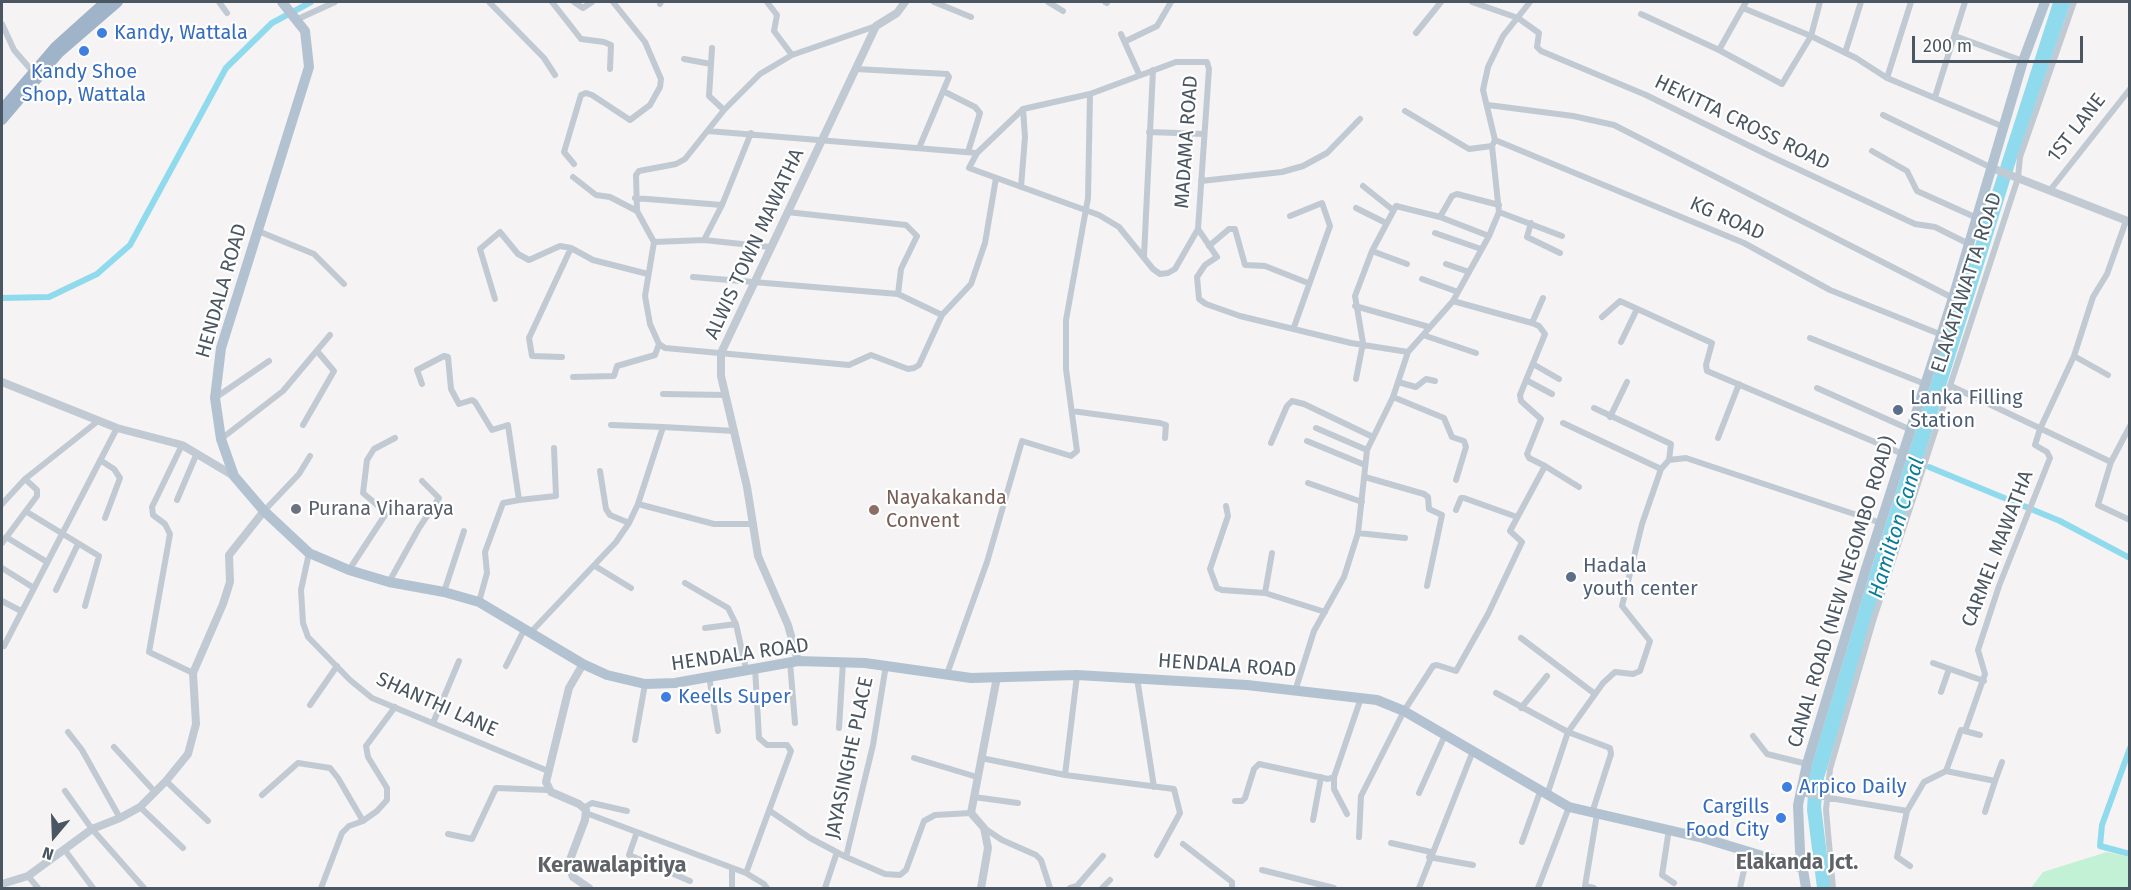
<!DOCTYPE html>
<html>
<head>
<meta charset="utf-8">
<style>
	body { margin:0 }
	#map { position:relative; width:2131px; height:890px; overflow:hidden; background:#f5f3f3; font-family:"Fira Sans",sans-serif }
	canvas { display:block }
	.frame { position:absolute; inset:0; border:3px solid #4a5661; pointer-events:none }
	.north { position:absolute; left:24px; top:806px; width:60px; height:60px; -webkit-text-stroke:4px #fff; paint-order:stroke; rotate:199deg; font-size:16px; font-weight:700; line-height:24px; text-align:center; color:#4a5661 }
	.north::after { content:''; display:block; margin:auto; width:21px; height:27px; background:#4a5661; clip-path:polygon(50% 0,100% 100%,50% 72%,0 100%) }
	.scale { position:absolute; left:1912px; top:36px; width:171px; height:27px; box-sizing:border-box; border:3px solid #4a5661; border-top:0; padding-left:8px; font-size:18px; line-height:21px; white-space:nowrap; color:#4a5661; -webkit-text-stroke:4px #fff; paint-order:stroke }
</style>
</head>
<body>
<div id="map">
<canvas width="2131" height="890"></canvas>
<div class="frame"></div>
<div class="north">N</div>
<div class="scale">200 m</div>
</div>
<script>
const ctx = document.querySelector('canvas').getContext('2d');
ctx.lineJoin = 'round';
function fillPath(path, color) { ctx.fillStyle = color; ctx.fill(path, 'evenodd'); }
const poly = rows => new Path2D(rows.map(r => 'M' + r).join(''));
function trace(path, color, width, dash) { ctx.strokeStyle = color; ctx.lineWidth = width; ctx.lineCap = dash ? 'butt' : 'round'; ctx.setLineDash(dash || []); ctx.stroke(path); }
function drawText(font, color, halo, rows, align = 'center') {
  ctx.font = font + ' "Fira Sans",sans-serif'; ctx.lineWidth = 4.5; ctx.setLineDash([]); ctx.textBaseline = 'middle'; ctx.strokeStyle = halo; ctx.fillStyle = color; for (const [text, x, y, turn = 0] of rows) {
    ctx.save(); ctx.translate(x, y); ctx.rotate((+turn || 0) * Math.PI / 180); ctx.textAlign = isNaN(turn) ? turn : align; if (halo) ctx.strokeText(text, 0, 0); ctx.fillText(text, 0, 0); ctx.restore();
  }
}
fillPath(poly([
	[2107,852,2129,857,2129,888,2031,888,2043,872]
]), '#c3f1d5');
fillPath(poly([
	[2053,2,2071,2,2017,158,1824,778,1821,806,1831,888,1817,888,1807,810,1809,774,1869,576]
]), '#90daee');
trace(poly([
	[2,298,49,297,97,274,130,245,226,68,272,23,311,2],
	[1929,467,2060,521,2130,558],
	[2130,748,2102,825,2100,846,2130,854]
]), '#90daee', 6);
trace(poly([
	[219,2,227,13],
	[489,2,544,58,555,75],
	[552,2,581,39,604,42,611,45,610,69],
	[574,2,583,8,592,2],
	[767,2,777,15,774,31,792,55],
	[934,2,971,17],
	[1048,2,1063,11],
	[1105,2,1107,3],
	[1472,2,1518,18,1539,33,1537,47,1541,51,1646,95,1770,156,1915,224,1935,227,1969,244],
	[660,4,661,2],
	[1743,8,1811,36,1856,58,1887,78,2004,127],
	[1641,14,1719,50,1746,2],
	[298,19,335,2],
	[2,24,14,50,33,72],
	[876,26,792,55,760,74,724,110,685,159,676,164,639,171,636,175,637,211,654,242,645,296,650,324,659,344,665,348,849,365,871,355,908,369,914,368,919,365,942,315,971,284,985,243,996,178],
	[1416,33,1441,2],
	[1121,34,1139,74],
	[1955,36,2023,61],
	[1126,41,1157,26,1171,2],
	[712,48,709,96,724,110],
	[1719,50,1782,84,1811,36,1820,2],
	[1845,53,1861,2],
	[684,59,711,64],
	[1176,62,1207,62,1209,69,1198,229,1175,269,1168,273,1160,274,1153,269,1119,227,1099,215,969,168,977,153,1023,109,1090,94,1176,62],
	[856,69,947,74,949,77,919,148],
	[1887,78,1911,2],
	[945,92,975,107,980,113,968,152],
	[1935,97,1965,2],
	[1488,105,1573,116,1614,125,1953,298],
	[1405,111,1469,149,1492,146],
	[1883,115,1992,168],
	[708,131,977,153],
	[1149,132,1204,134],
	[1495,140,1744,243,1830,290,1942,335],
	[1872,151,1907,171,1917,191,1977,218],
	[574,164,564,152,581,95,586,93,592,95,630,120,650,105,660,87,661,79,645,42,613,2],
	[573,177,596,195,610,197,637,211],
	[1201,181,1282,172,1303,166,1327,153,1360,119],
	[1363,186,1393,210],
	[1021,187,1025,137,1023,109],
	[2051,189,2130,89],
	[635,198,722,205],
	[1356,208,1386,223],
	[787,212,906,225,917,236,901,269,898,294],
	[1499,212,1562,236],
	[1290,216,1322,203,1330,226,1294,327],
	[1440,217,1452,196,1457,194,1499,205],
	[1531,223,1527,237,1560,253],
	[1198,229,1217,257,1205,265,1197,277,1199,299,1206,304,1240,316,1351,343,1408,352],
	[258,231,314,254,344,284],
	[1435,233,1481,249],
	[704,240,722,205,751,133],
	[654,242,704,240,770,247],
	[1209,246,1229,229,1235,229,1245,265,1265,266,1308,283],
	[1372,251,1407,264],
	[1144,256,1153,70],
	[1446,264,1469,272],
	[693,277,898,294,942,315],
	[1422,279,1458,292],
	[495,299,480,249,500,232,518,254,529,260,560,246,571,248,593,260,648,274],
	[1355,306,1429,327],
	[1602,317,1620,301,1712,343,1706,365,1707,371,1903,454],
	[1532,323,1543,298],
	[1423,335,1476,353],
	[1810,338,1925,384],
	[1621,342,1637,309],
	[2074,356,2108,375],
	[562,357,532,356,529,338,571,248],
	[1533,364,1559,379],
	[573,377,614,376,617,366,655,355,659,344],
	[1356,379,1363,343,1355,296,1372,251,1396,206,1440,217,1489,236],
	[1526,380,1552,394],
	[1398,382,1416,387,1426,379,1435,381],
	[422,384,417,370,444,356,448,357,451,389,459,404,472,400,475,402,492,430,508,425,519,500,503,503,485,552,487,573,479,602],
	[1951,386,2111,462,2130,426],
	[1817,388,1911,430],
	[663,394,724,395],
	[1393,397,1444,418,1452,437,1464,441,1466,447,1456,480],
	[215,398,269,361],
	[1594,408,1671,444,1669,460],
	[1072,411,1160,423,1166,425,1165,438],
	[1610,417,1627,382],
	[1563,423,1661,469],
	[303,425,334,371,317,351],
	[611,425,663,427],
	[1316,428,1367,450],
	[1718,438,1739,384],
	[221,439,283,391,330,335],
	[1307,441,1365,465],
	[1271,443,1287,406,1292,401,1304,404,1373,437],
	[182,445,152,507,153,515,165,524,170,534,149,652,193,673],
	[100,460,114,469,120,478,105,518],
	[2111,462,2098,505,2130,520],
	[1545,466,1579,487],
	[600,471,606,509,610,515,629,523],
	[1365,477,1424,494,1428,497,1429,509,1442,515,1427,586],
	[1308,483,1362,502],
	[177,500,197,453],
	[519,500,556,496,554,448],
	[2,504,25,479,98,421],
	[638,504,714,524,754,524],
	[1226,506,1228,516,1210,569,1217,588,1222,590,1265,593,1325,612],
	[1456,510,1461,498,1464,498,1517,517],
	[264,511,299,474,310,456],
	[27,512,99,556,85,606],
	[1358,533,1405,538],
	[6,537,47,562],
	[2,543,37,496,37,490,25,479],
	[309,553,301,590,303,623,308,637,350,680,372,698,548,771],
	[595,566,631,588],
	[2,568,34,588],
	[349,570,385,515,383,510,363,493,367,460,374,449,395,438],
	[389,582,419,528,439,498,422,481],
	[685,583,728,608,736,624,746,669],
	[56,590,78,544],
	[444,592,464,531],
	[1265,593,1272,553],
	[2,601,21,611],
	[705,628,736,624],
	[532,631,616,542,629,523,638,504,663,427,735,431],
	[1521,638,1595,694],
	[4,646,117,428],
	[790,662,795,723],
	[1933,663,1984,681],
	[506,666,525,628],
	[947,674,987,562,1022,441,1071,456,1077,451,1066,369,1066,320,1088,198,1090,94],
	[709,676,718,731],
	[1137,678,1154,787],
	[1296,688,1314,631,1344,577,1358,533,1367,450,1393,397,1408,352,1453,301,1489,236,1499,212,1492,146,1495,140,1483,90,1488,67,1503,36,1530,2],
	[1941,692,1949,669],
	[1496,693,1568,732,1610,748,1611,754,1592,813],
	[310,705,337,666],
	[1521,708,1547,676],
	[433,723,459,661],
	[839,728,843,662],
	[1965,731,1985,674,1978,650,1999,586,2050,458,2047,452,2035,445,2040,429,2074,356,2093,297,2107,274,2126,221],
	[68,732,82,750,120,818],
	[1753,736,1767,754,1807,764],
	[635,740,645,684],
	[114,747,155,792],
	[914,758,977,777],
	[981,758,1065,775,1174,789,1180,813,1157,855],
	[1946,771,1995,781,2002,762],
	[1065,775,1077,675],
	[1334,777,1334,789,1347,814],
	[166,781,208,821],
	[65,791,92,829,144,888],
	[1419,793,1445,735],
	[1800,793,1907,811,1924,782,1946,771,1961,730,1980,735],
	[262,795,298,763,330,768,338,778,363,821],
	[1547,795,1568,732,1603,683,1615,672,1633,674,1640,671,1650,641,1622,606,1642,524,1661,469,1669,460,1686,458,1881,523],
	[974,797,1018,803],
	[1235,801,1242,801,1245,798,1254,769,1259,764,1328,779,1334,777,1361,698],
	[140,807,183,848],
	[585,807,592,803,627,811],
	[770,811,810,838,846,857,885,874,900,875,906,870,924,821,935,815,971,813],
	[1907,811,1897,857,1910,866],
	[1985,812,1995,781],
	[586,813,746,873,791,751,787,745,767,745,759,738,755,667],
	[1313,820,1321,777],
	[984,828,1002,840,1036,855,1041,860,1050,888],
	[1669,829,1662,875,1674,883],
	[637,832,629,855,690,881],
	[448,834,472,839,496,788,548,790],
	[1359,837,1361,796,1404,711,1433,666,1437,665,1456,671,1488,614,1522,542,1510,531,1545,466,1529,458,1527,454,1541,419,1521,401,1520,395,1545,334,1539,326,1532,323,1453,301],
	[1522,842,1540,792],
	[1391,843,1431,852],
	[1183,844,1232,882,1232,888],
	[64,849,93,888],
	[846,857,873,745,886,665],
	[1429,857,1473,865],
	[1262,870,1334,888],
	[746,873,764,884,767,888],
	[28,876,38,888],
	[321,888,342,833,349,826,363,821,377,811,387,800,387,788,368,757,366,746,395,707],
	[732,888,732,869],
	[825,888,837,852],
	[1070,888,1077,886,1103,856],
	[1102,888,1110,880],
	[1419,888,1473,751],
	[1538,888,1569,807],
	[1594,888,1585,886,1597,814],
	[1740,888,1748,852],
	[1833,888,1826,810,1830,769,1874,618,2018,178,2020,157,2074,2]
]), '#c1cad2', 6);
trace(poly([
	[1992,168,2130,222],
	[2,382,117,428,182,445,234,476],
	[798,661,788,625,758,556,747,487,721,376,721,353,876,26,897,13,905,2],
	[583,664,569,688,546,782,551,792,579,804,586,810,585,820,568,865,573,877,589,888],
	[2,884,28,876,92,829,120,818,140,807,166,781,188,754,196,724,193,673,223,604,230,582,229,555,264,511],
	[981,888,988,848,984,828,971,813,997,677]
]), '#c1cad2', 8);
trace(poly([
	[282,2,305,31,309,67,221,348,215,398,221,439,234,476,264,511,309,553,349,570,389,582,444,592,479,602,583,664,607,675,645,684,675,683,798,661,865,663,971,678,1077,675,1247,685,1377,700,1404,711,1569,807,1703,838,1802,868],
	[1806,888,1800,851,1798,805,1807,764,1865,572,1953,298,2023,61,2045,2]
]), '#b3c2d1', 10);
trace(poly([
	[2,109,55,47,105,2],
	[2,120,59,53,118,2]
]), '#9fb4c9', 10);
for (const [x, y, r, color] of [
	[102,33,6,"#3f7fe0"],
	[84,51,6,"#3f7fe0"],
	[1898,410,6,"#5c6f8a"],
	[296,509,6,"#6b7280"],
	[874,510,6,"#8d6e63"],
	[1571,577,6,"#5c6f8a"],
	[666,697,6,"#3f7fe0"],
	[1787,787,6,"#3f7fe0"],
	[1781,818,6,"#3f7fe0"]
]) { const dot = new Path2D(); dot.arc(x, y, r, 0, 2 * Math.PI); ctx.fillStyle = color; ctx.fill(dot); trace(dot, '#fff', 2); }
drawText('20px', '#366cbe', '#fff', [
	["Kandy, Wattala",114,33],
	["Kandy Shoe",84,72,"center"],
	["Shop, Wattala",84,95,"center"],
	["Keells Super",678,697],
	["Arpico Daily",1799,787],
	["Cargills",1769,807,"right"],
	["Food City",1769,830,"right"]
], 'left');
drawText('20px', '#4a5661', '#fff', [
	["HEKITTA CROSS ROAD",1742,123,26],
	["1ST LANE",2077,128,-52],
	["MADAMA ROAD",1187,142,-86],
	["KG ROAD",1727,219,24],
	["ALWIS TOWN MAWATHA",755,244,-65],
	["ELAKATAWATTA ROAD",1967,283,-72],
	["HENDALA ROAD",222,291,-74],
	["CARMEL MAWATHA",1998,549,-69],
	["CANAL ROAD (NEW NEGOMBO ROAD)",1842,592,-73],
	["HENDALA ROAD",740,655,-8],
	["HENDALA ROAD",1227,666,4],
	["SHANTHI LANE",437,705,24],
	["JAYASINGHE PLACE",850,758,-78]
]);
drawText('20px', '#4e5e75', '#fff', [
	["Lanka Filling",1910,398],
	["Station",1910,421],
	["Hadala",1583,566],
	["youth center",1583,589]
], 'left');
drawText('20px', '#785e54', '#fff', [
	["Nayakakanda",886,498],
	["Convent",886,521]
], 'left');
drawText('20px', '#5b616d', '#fff', [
	["Purana Viharaya",308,509]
], 'left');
drawText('italic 21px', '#0c7c9b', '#fff', [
	["Hamilton Canal",1897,528,-73]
]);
drawText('bold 21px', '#5f6368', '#fff', [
	["Elakanda Jct.",1797,863]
]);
drawText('bold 22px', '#5f6368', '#fff', [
	["Kerawalapitiya",612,866]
]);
</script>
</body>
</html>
